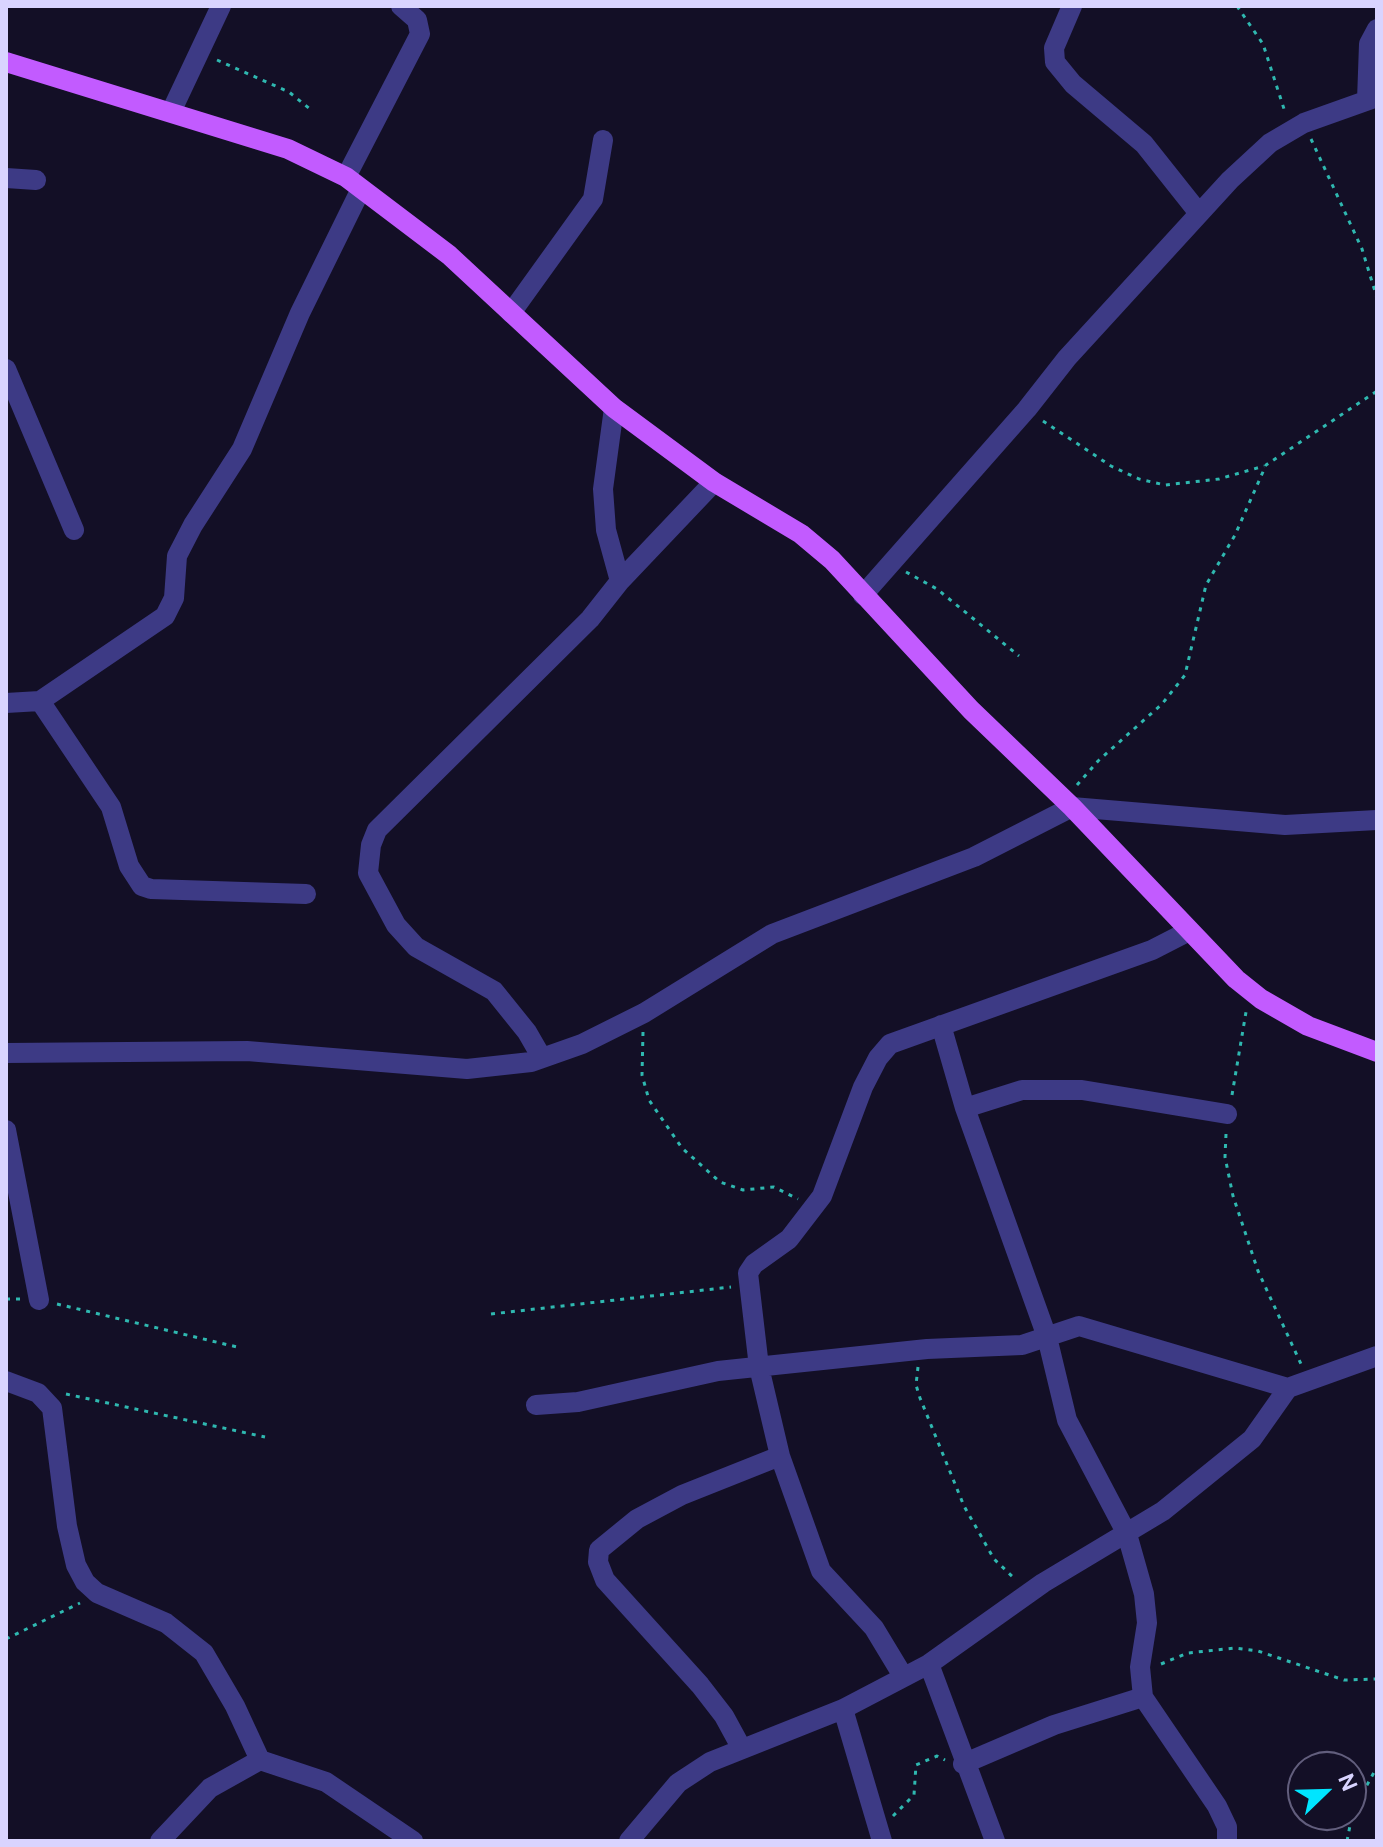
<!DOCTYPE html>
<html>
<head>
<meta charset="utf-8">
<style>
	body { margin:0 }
	#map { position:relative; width:1383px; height:1847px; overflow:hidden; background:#130f26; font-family:"DM Sans",sans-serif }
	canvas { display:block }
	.frame { position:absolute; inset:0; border:8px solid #d9d4ff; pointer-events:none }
	.north { position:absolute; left:1287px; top:1751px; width:80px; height:80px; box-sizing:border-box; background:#130f26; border:2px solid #625e7d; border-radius:50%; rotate:67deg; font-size:22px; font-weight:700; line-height:32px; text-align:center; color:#d9d4ff }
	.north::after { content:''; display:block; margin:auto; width:28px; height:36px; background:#00e5ff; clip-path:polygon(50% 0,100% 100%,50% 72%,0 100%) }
</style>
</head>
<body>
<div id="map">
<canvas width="1383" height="1847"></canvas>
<div class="frame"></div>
<div class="north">N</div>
</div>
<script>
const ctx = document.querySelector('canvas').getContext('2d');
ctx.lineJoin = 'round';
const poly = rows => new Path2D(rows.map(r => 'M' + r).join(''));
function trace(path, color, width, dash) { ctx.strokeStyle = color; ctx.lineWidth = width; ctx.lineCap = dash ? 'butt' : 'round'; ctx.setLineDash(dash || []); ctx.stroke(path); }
trace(poly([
	[1237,6,1263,44,1285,112],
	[217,60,289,92,310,109],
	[1311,139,1362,249,1377,298],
	[1043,421,1111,466,1139,479,1165,485,1219,479,1264,466],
	[906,572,937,589,1019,656],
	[1077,785,1098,761,1162,704,1185,675,1206,585,1235,535,1266,465,1377,391],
	[643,1032,642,1075,649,1100,682,1148,720,1182,743,1190,774,1187,798,1199],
	[1232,1095,1246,1012],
	[1226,1134,1225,1157,1233,1196,1258,1271,1301,1364],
	[6,1299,22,1299],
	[57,1304,237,1347],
	[491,1314,731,1287],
	[918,1367,916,1385,920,1398,964,1506,994,1559,1016,1580],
	[66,1394,265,1437],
	[6,1639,80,1603],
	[1161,1664,1188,1653,1235,1648,1258,1651,1344,1680,1377,1679],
	[893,1816,914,1795,916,1765,937,1756,945,1760],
	[1347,1841,1353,1810,1377,1767]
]), '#2fb8b0', 3, [4, 6]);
trace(poly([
	[1072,6,1054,48,1055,62,1073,84,1144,144,1198,212],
	[1367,100,1369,44,1377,29],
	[171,112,221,6],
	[346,177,420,34,417,20,401,6],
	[6,178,36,180],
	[511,313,593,199,603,140],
	[6,369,74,530],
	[614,408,603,489,606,530,620,581],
	[863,595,1027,409,1067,358,1230,180,1270,143,1304,123,1377,97],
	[40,701,111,807,129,866,142,886,151,889,306,894],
	[6,703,40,701,165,616,174,598,177,556,193,525,242,449,300,313,361,189],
	[941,1025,965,1108,1047,1337,1067,1420,1127,1534,1144,1594,1147,1623,1140,1667,1143,1697,1217,1806,1227,1827,1227,1841],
	[6,1053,247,1051,467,1069,531,1062,582,1044,644,1013,772,934,974,857,1072,807,1285,825,1377,820],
	[542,1058,527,1032,494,991,416,947,396,925,368,873,371,845,377,830,590,619,620,581,714,482],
	[965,1108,1022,1090,1082,1090,1227,1114],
	[6,1130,39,1300],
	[6,1381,38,1393,52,1408,67,1526,76,1565,85,1582,97,1593,166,1623,204,1653,235,1706,260,1760],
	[536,1405,578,1402,718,1371,927,1349,1022,1345,1079,1326,1288,1388],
	[929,1664,995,1841],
	[903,1676,874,1628,821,1571,780,1456,759,1367,748,1273,754,1264,789,1239,822,1196,863,1087,878,1058,890,1044,1152,950,1189,931],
	[843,1709,882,1841],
	[742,1749,724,1716,700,1685,605,1580,598,1562,599,1550,637,1519,682,1495,780,1456],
	[963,1764,1054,1725,1143,1697],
	[160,1841,210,1788,260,1760,326,1782,413,1841],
	[629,1841,678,1783,710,1762,843,1709,929,1664,1043,1583,1163,1511,1252,1439,1288,1388,1377,1356]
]), '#3d3a85', 20);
trace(poly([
	[6,62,288,149,346,177,449,255,614,408,714,482,801,534,832,560,971,710,1072,807,1236,979,1261,999,1308,1026,1377,1052]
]), '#c25bff', 20);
</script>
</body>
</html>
